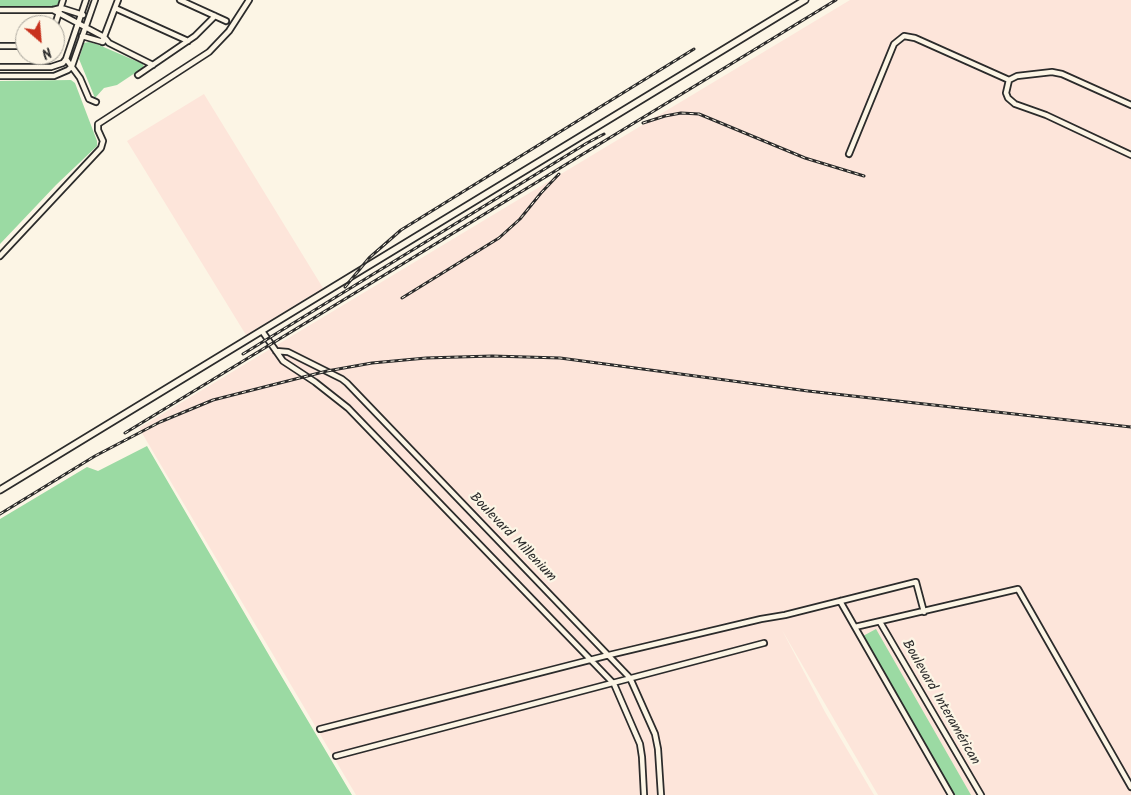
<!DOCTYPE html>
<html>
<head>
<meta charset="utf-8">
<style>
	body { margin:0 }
	#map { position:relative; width:1131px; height:795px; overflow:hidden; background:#fcf5e5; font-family:Kalam,sans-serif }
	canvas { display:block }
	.north { position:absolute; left:15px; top:15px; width:50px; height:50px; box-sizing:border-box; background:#fcf5e5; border:1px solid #a8a49b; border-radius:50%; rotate:153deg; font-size:14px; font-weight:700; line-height:20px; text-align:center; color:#2b2b2b }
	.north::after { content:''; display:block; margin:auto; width:18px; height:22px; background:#c8321e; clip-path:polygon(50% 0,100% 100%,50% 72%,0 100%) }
</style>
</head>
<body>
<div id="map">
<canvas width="1131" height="795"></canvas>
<div class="north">N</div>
</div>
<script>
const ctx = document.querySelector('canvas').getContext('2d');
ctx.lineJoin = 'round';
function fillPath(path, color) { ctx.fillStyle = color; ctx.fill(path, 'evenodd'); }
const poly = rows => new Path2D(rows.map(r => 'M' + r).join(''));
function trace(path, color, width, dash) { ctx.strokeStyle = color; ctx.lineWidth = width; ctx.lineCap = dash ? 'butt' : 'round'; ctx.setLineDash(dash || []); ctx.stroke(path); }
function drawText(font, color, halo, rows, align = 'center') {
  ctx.font = font + ' Kalam,sans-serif'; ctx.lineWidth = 4.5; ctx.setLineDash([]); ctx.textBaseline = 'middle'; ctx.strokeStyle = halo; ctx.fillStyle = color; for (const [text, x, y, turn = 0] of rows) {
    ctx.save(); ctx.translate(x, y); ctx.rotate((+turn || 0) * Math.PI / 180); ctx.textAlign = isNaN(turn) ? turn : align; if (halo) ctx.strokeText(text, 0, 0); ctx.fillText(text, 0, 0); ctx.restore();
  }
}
fillPath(poly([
	[850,0,1131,0,1131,795,878,795,782,630,825,712,874,795,356,795,139,428],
	[204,94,323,288,246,335,127,141]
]), '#fde5da');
fillPath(poly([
	[0,0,60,0,56,7,0,7],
	[89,42,99,45,143,64,144,67,117,85,104,88,95,98,79,59,84,43],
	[71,80,75,83,97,141,97,146,56,185,0,244,0,81],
	[147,446,273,662,352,795,0,795,0,519,87,467,98,471],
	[876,629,971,795,954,795,863,636]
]), '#9bdaa3');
const minor = poly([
	[180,0,226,21],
	[115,8,188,41],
	[0,10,53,10,61,8,83,15],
	[53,10,104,37,109,43,153,65],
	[55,25,63,0],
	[82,36,103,42],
	[102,42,118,0],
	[0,46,25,46],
	[66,59,80,78,89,99,96,102],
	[0,67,51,67,63,63,66,59,86,0],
	[138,75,195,36,215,16],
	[0,76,54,76,68,70,72,66,95,0],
	[1131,105,1062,74,1052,72,1017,76,1009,80,1006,93,1008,98,1015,104,1046,115,1131,155],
	[849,154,894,44,904,36,915,38,1009,80],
	[0,256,101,148,103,141,98,130,98,124,209,52,229,31,249,0],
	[262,331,283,361,315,382,348,408,614,684,640,744,642,757,644,795],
	[276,351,288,352,342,379,347,383,630,678,655,734,658,749,661,795],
	[840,601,951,795],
	[880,622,981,795],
	[855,627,1018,589,1131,787],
	[320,729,609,655,761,619,785,615,916,582,924,612],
	[336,756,764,643]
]);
const tertiary = poly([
	[0,490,805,0]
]);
trace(minor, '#2b2b2b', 8);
trace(tertiary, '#2b2b2b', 9);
trace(minor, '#fcf5e5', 4.5);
trace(tertiary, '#fcf5e5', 5.5);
const rail = poly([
	[643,123,665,116,681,113,699,114,805,158,864,176],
	[345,287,369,258,401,230,694,49],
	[402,298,499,238,520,219,541,193,559,174],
	[243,354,587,143,604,134],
	[125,433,836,0],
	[0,514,95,456,160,422,213,400,327,371,372,363,426,358,492,356,560,358,808,391,1131,427]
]);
trace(rail, '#2b2b2b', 3);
trace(rail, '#fcf5e5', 1, [4]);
drawText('14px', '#2b2b2b', '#fcf5e5', [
	["Boulevard Millenium",512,538,46],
	["Boulevard Interamérican",940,703,60]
]);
</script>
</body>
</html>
